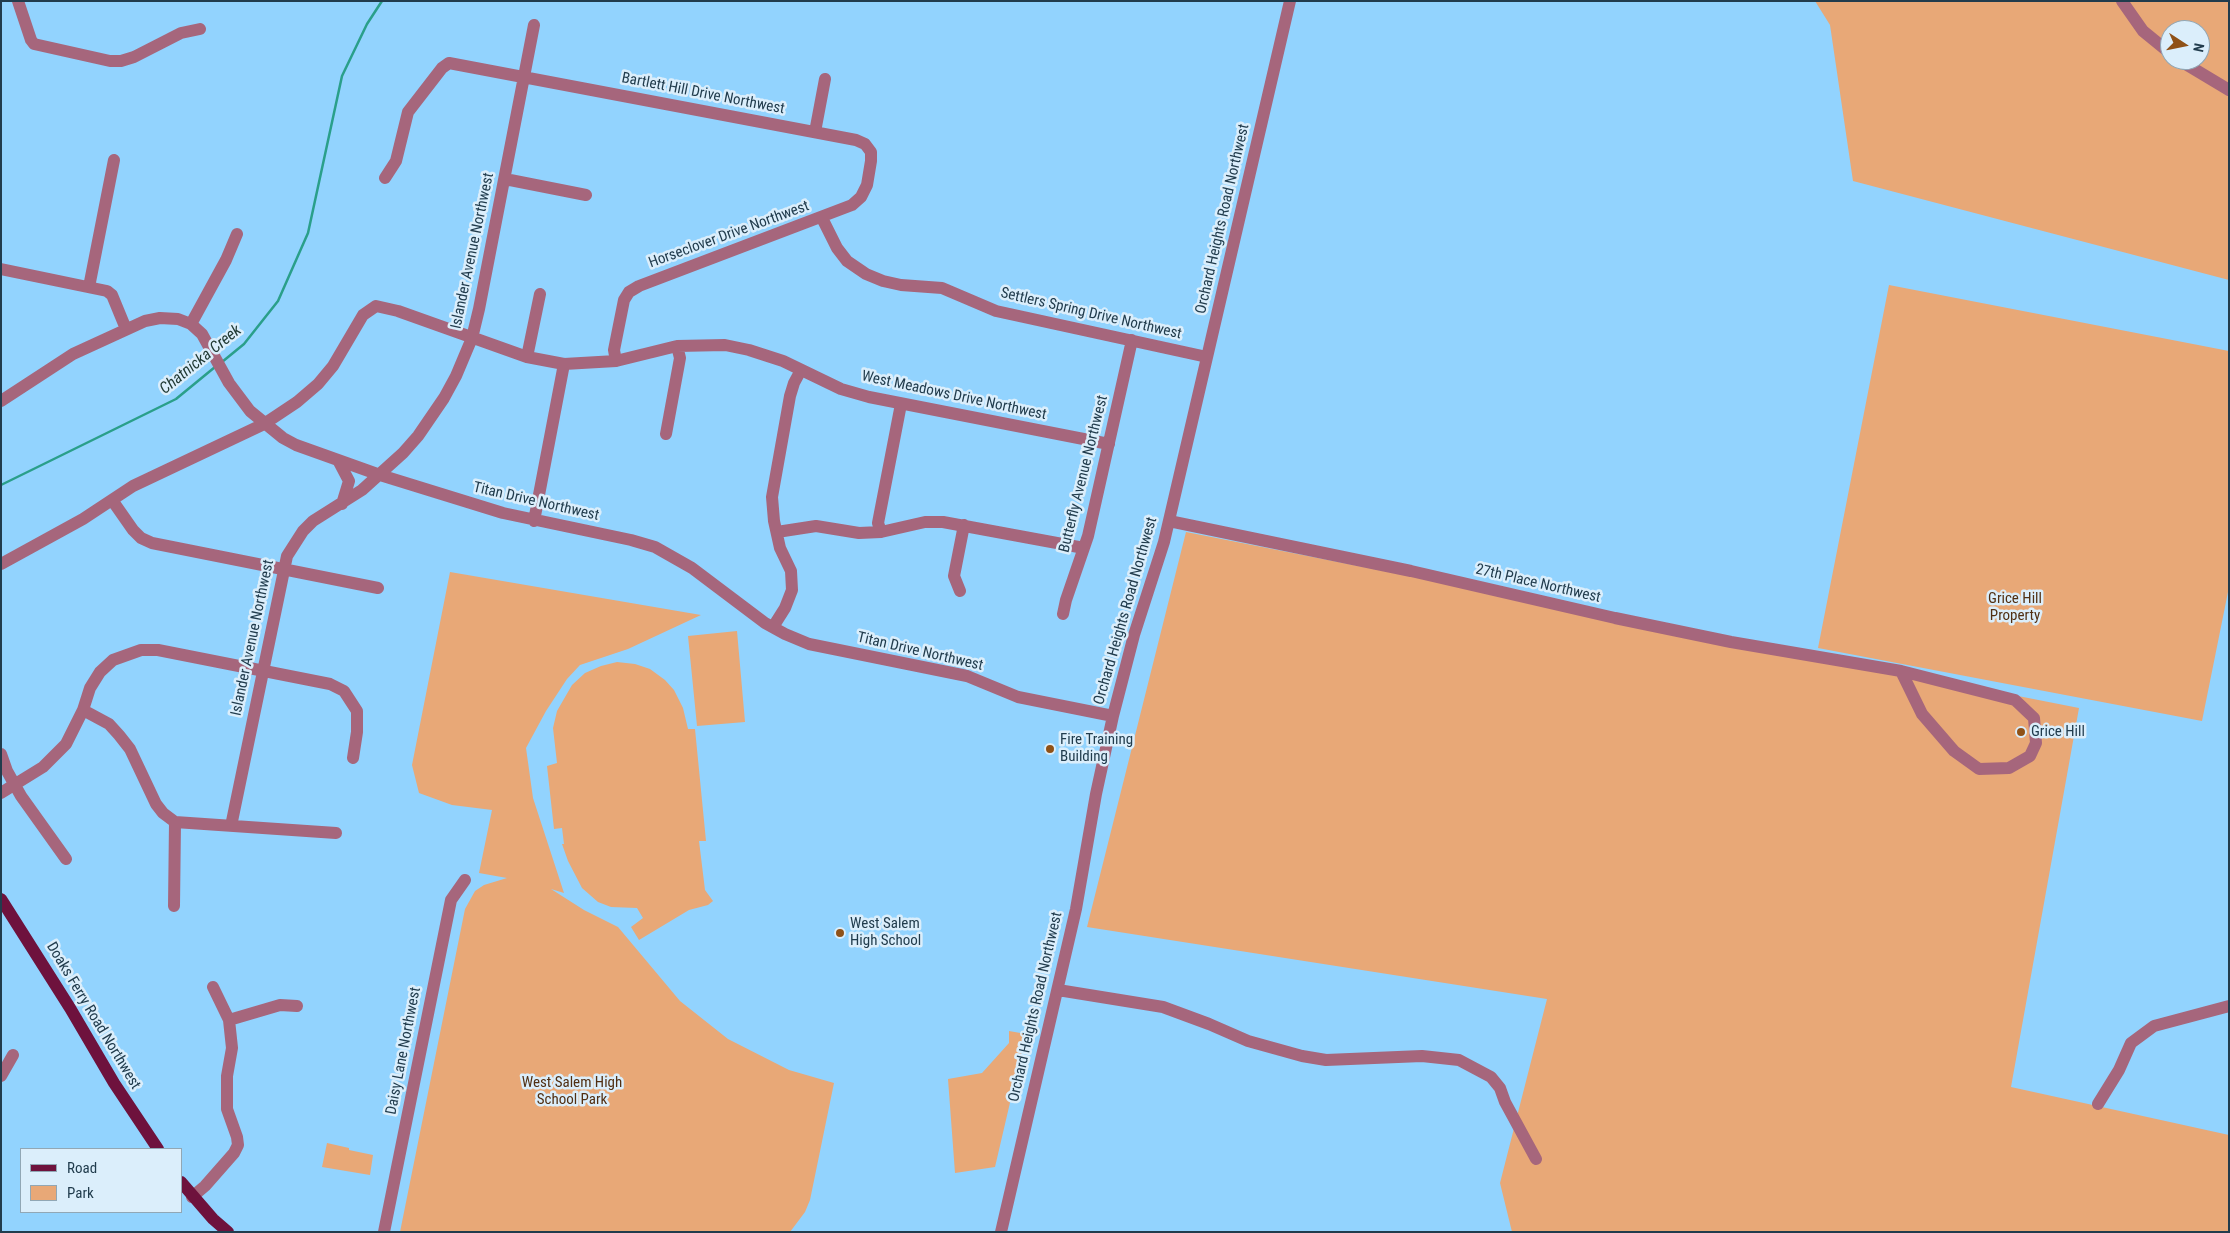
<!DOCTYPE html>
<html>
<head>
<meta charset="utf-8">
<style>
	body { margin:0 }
	#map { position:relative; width:2230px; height:1233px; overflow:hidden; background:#92d3fe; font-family:"Roboto Condensed",sans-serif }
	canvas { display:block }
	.frame { position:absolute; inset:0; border:2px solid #213c4d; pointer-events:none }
	.legend { position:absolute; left:20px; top:1148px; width:162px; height:65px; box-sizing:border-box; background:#dbeefb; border:1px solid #91a7b5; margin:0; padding:6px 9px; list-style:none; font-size:15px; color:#213c4d }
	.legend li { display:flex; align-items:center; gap:10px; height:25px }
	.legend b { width:25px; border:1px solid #91a7b5 }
	.north { position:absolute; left:2160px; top:20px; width:50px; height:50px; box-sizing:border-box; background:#dbeefb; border:1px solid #91a7b5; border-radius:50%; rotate:101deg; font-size:14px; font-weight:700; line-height:20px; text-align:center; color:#213c4d }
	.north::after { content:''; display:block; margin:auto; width:18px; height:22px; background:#8f5117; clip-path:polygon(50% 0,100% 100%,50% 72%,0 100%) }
</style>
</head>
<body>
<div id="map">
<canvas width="2230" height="1233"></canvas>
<div class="frame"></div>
<ul class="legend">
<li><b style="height:6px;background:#6e123d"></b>Road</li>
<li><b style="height:14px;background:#e8a877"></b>Park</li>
</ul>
<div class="north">N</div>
</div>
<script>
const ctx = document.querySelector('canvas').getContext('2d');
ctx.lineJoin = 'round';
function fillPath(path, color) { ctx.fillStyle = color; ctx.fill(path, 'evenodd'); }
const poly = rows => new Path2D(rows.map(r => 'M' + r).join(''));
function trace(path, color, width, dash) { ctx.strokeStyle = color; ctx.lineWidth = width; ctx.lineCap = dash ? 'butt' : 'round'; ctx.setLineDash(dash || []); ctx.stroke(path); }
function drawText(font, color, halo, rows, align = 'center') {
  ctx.font = font + ' "Roboto Condensed",sans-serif'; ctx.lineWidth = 5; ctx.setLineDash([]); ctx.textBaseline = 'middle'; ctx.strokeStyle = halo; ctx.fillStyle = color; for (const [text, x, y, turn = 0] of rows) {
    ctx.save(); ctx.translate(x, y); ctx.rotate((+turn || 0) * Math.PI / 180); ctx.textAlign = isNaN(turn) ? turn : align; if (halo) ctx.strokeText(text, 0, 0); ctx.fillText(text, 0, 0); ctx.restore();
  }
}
fillPath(poly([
	[1815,1,2229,1,2229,280,1853,181,1830,25],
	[2170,30,2200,30,2200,60,2170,60],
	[1889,285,2229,351,2229,587,2202,721,1818,648],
	[1186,532,2079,708,2011,1087,2229,1135,2229,1232,1512,1232,1500,1183,1547,999,1087,927],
	[450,572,701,615,628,649,580,665,567,679,546,711,526,748,533,798,564,893,551,889,584,910,618,927,680,1001,728,1039,789,1070,834,1083,810,1200,805,1212,790,1232,400,1232,465,909,475,891,484,885,507,878,479,873,492,810,452,805,419,793,412,765],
	[737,631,745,722,697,726,688,636],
	[617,662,635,664,650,669,665,680,674,690,683,708,688,729,695,729,706,841,699,841,705,890,713,901,708,905,689,910,639,940,631,927,643,918,637,908,611,907,598,902,582,888,568,861,562,844,564,844,562,828,554,829,547,766,557,763,553,728,557,711,572,685,585,673,601,666],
	[1009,1031,1026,1034,995,1167,955,1173,948,1079,982,1073,1009,1043],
	[327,1143,349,1148,349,1150,373,1155,370,1175,322,1167]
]), '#e8a877');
trace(poly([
	[222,362,244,344,278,301,308,233,342,76,367,24,382,1],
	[1,485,176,399,215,367]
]), '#2a9f8a', 2.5);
trace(poly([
	[18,1,31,40,34,44,110,61,121,61,134,57,181,33,200,29],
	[2122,1,2143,31,2170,53],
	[2179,60,2229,90],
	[815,132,825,79],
	[385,178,396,161,408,112,442,68,449,63,856,140,865,144,871,152,871,161,867,185,861,197,852,205,639,286,629,292,624,300,614,350,616,361],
	[505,179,586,195],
	[822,218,837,248,847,261,866,274,883,281,901,285,942,288,996,311,1207,357],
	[1,269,107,291,112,295,126,329],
	[89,287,114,160],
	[191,324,226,260,237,234],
	[527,357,540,294],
	[1,401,73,354,145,321,160,318,178,319,191,324,202,334,229,383,250,411,283,438,296,445,380,475,503,513,631,540,655,547,692,568,765,623,785,634,809,644,967,676,1018,697,1113,716],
	[666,434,680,358,677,346],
	[339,462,349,481,342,504],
	[112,500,133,530,141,538,152,543,378,588],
	[534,521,564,364],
	[1169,521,1411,571,1615,618,1731,642,1901,671,1922,714,1954,751,1979,769,2009,768,2030,756,2036,743,2034,718,2015,700,1901,671],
	[777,532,816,526,859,533,881,532,925,522,943,522,1084,548],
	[881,532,878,523,901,404],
	[1,564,83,519,133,486,264,424,297,402,318,384,333,366,363,315,376,306,398,311,527,357,564,364,616,361,677,346,725,345,749,350,783,361,841,389,869,397,1109,444],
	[960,591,954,576,964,525],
	[1063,614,1066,600,1088,536,1132,340],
	[773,627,785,608,792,590,791,571,780,548,774,521,772,497,790,396,794,383,801,370],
	[83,710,109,724,119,735,130,749,156,804,163,813,175,822,336,833],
	[1,754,7,771,21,796,66,859],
	[1,793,43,767,66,744,83,710,90,688,100,672,113,660,141,650,158,650,330,684,344,691,357,711,357,732,353,758],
	[231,826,287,556,303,531,313,521,362,490,403,453,418,436,444,398,456,376,472,338,479,309,534,25],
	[174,906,175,822],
	[1058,990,1163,1007,1209,1024,1248,1041,1302,1056,1326,1060,1422,1056,1459,1060,1491,1077,1500,1088,1505,1102,1536,1159],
	[229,1020,280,1005,297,1006],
	[1,1076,13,1055],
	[2098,1104,2119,1070,2131,1043,2154,1026,2229,1006],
	[192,1197,205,1186,234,1153,238,1145,237,1137,227,1109,227,1076,232,1048,229,1020,213,987],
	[384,1232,451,900,465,880],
	[1001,1232,1076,909,1096,794,1113,716,1134,635,1164,542,1290,1]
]), '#a6667c', 12);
trace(poly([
	[1,899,70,1008,114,1083,158,1149],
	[181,1182,213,1219,228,1232]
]), '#6e123d', 12);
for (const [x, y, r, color] of [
	[2021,732,5,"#8f5117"],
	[1050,749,5,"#8f5117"],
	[840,933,5,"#8f5117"]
]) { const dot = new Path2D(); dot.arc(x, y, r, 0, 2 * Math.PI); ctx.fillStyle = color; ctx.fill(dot); trace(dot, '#dbeefb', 2); }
drawText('15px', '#213c4d', '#dbeefb', [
	["Bartlett Hill Drive Northwest",703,94,11],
	["Orchard Heights Road Northwest",1223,219,-77],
	["Horseclover Drive Northwest",729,235,-20],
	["Islander Avenue Northwest",473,251,-78],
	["Settlers Spring Drive Northwest",1091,314,13],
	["West Meadows Drive Northwest",954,396,12],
	["Butterfly Avenue Northwest",1084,474,-76],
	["Titan Drive Northwest",536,502,13],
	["27th Place Northwest",1538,584,13],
	["Orchard Heights Road Northwest",1126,611,-74],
	["Islander Avenue Northwest",253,638,-78],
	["Titan Drive Northwest",920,652,13],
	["Orchard Heights Road Northwest",1036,1007,-77],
	["Doaks Ferry Road Northwest",93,1016,59],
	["Daisy Lane Northwest",404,1051,-79]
]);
drawText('15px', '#512f12', '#dbeefb', [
	["Grice Hill",2015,599],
	["Property",2015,616],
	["West Salem High",572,1083],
	["School Park",572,1100]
]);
drawText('15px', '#213c4d', '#dbeefb', [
	["Grice Hill",2031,732],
	["Fire Training",1060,740],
	["Building",1060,757],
	["West Salem",850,924],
	["High School",850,941]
], 'left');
drawText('italic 16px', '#213a34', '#dbeefb', [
	["Chatnicka Creek",201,360,-39]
]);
</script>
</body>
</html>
